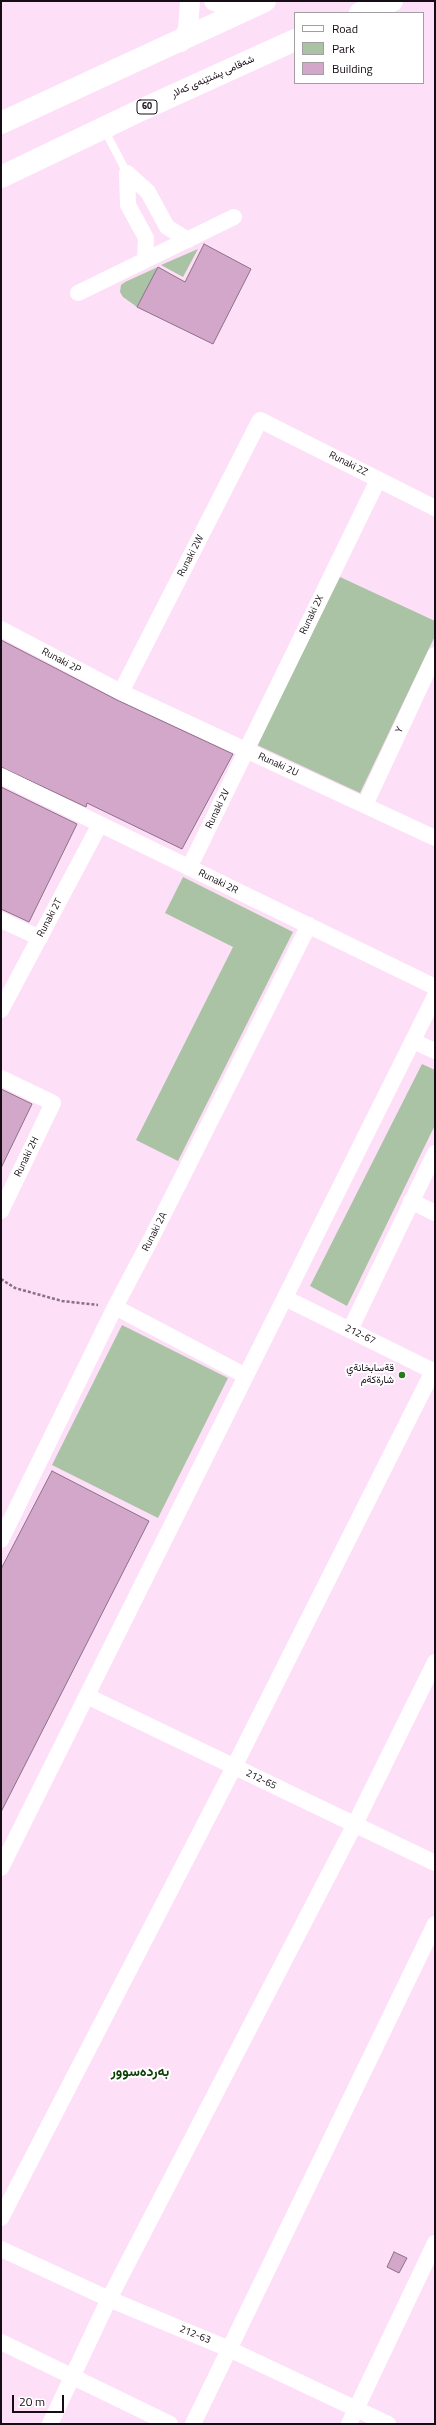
<!DOCTYPE html>
<html>
<head>
<meta charset="utf-8">
<style>
	body { margin:0 }
	#map { position:relative; width:436px; height:2425px; overflow:hidden; background:#fddff7; font-family:"Titillium Web",sans-serif }
	canvas { display:block }
	.frame { position:absolute; inset:0; border:2px solid #160c15; pointer-events:none }
	.legend { position:absolute; left:294px; top:12px; width:130px; height:72px; box-sizing:border-box; background:#fff; border:1px solid #a29ea1; margin:0; padding:5px 7px; list-style:none; font-size:12px; color:#160c15 }
	.legend li { display:flex; align-items:center; gap:8px; height:20px }
	.legend b { width:20px; border:1px solid #a29ea1 }
	.scale { position:absolute; left:12px; top:2395px; width:52px; height:18px; box-sizing:border-box; border:2px solid #160c15; border-top:0; padding-left:5px; font-size:12px; line-height:14px; white-space:nowrap; color:#160c15; -webkit-text-stroke:3px #fff; paint-order:stroke }
</style>
</head>
<body>
<div id="map">
<canvas width="436" height="2425"></canvas>
<div class="frame"></div>
<ul class="legend">
<li><b style="height:5px;background:#fff"></b>Road</li>
<li><b style="height:11px;background:#aac3a5"></b>Park</li>
<li><b style="height:11px;background:#d2a7ca"></b>Building</li>
</ul>
<div class="scale">20 m</div>
</div>
<script>
const ctx = document.querySelector('canvas').getContext('2d');
ctx.lineJoin = 'round';
function fillPath(path, color) { ctx.fillStyle = color; ctx.fill(path, 'evenodd'); }
const poly = rows => new Path2D(rows.map(r => 'M' + r).join(''));
function trace(path, color, width, dash) { ctx.strokeStyle = color; ctx.lineWidth = width; ctx.lineCap = dash ? 'butt' : 'round'; ctx.setLineDash(dash || []); ctx.stroke(path); }
function drawText(font, color, halo, rows, align = 'center') {
  ctx.font = font + ' "Titillium Web",Vazirmatn,sans-serif'; ctx.lineWidth = 4; ctx.setLineDash([]); ctx.textBaseline = 'middle'; ctx.strokeStyle = halo; ctx.fillStyle = color; for (const [text, x, y, turn = 0] of rows) {
    ctx.save(); ctx.translate(x, y); ctx.rotate((+turn || 0) * Math.PI / 180); ctx.textAlign = isNaN(turn) ? turn : align; if (halo) ctx.strokeText(text, 0, 0); ctx.fillText(text, 0, 0); ctx.restore();
  }
}
fillPath(poly([
	[198,249,183,277,161,265],
	[158,267,137,307,123,297,120,292,121,285,125,282],
	[340,577,435,621,435,636,360,793,257,745],
	[183,877,293,932,178,1161,136,1140,233,947,165,913],
	[422,1064,435,1070,435,1125,347,1306,310,1286],
	[122,1325,228,1378,158,1518,52,1465]
]), '#aac3a5');
const building = poly([
	[204,244,251,269,213,344,137,307,158,267,185,282,204,244],
	[1,640,117,700,233,754,182,849,87,803,86,807,1,767,1,640],
	[1,787,77,824,29,922,1,909,1,787],
	[1,1089,32,1104,1,1168,1,1089],
	[52,1471,149,1521,1,1812,1,1569,52,1471],
	[394,2252,407,2258,399,2273,387,2267,394,2252]
]);
fillPath(building, '#d2a7ca');
trace(building, '#8c7187', 1);
trace(poly([
	[1,1279,15,1288,62,1301,98,1305]
]), '#867283', 2.5, [3, 2]);
trace(poly([
	[104,129,127,173]
]), '#fff', 8);
trace(poly([
	[127,173,148,192,167,227,188,240],
	[127,173,128,205,146,238,145,260],
	[78,293,234,217],
	[1,629,121,692,435,838],
	[121,692,260,420,435,508],
	[1,776,435,987],
	[365,805,435,655],
	[189,868,378,480],
	[1,920,40,938],
	[1,1010,99,826],
	[413,1041,435,1051],
	[1,1078,53,1103,1,1211],
	[411,1201,435,1213],
	[285,1298,435,1372],
	[115,1307,246,1376],
	[350,1330,435,1153],
	[1,1540,115,1307,152,1237,309,925],
	[87,1696,435,1863],
	[1,1868,435,996],
	[1,2218,234,1767,433,1371],
	[1,2249,109,2299,229,2349,388,2424],
	[1,2342,170,2424],
	[50,2424,109,2299,355,1824,435,1662],
	[193,2424,435,1924],
	[349,2424,435,2243]
]), '#fff', 16);
trace(poly([
	[214,1,245,10],
	[181,42,188,30,190,1]
]), '#fff', 20);
trace(poly([
	[360,13,392,1],
	[1,123,265,1],
	[1,177,141,110,295,40]
]), '#fff', 22);
for (const [x, y, r, color] of [
	[402,1375,4,"#2d781e"]
]) { const dot = new Path2D(); dot.arc(x, y, r, 0, 2 * Math.PI); ctx.fillStyle = color; ctx.fill(dot); trace(dot, '#fff', 1.5); }
for (const [x, y, w] of [
	[147,107,20]
]) { const box = new Path2D(); box.roundRect(x - w / 2, y - 7, w, 14, 3); ctx.fillStyle = '#fff'; ctx.fill(box); trace(box, '#160c15', 1); }
drawText('bold 9px', '#160c15', null, [
	["60",147,107]
]);
drawText('10px', '#160c15', '#fff', [
	["شەقامی پشتێنەی کەلار",213,77,-24],
	["Runaki 2Z",348,464,27],
	["Runaki 2W",191,556,-63],
	["Runaki 2X",312,615,-64],
	["Runaki 2P",61,661,28],
	["Y",400,730,-65],
	["Runaki 2U",278,765,25],
	["Runaki 2V",218,809,-64],
	["Runaki 2R",218,882,26],
	["Runaki 2T",50,918,-62],
	["Runaki 2H",27,1157,-64],
	["Runaki 2A",155,1232,-63],
	["212-67",360,1335,26],
	["212-65",261,1780,26],
	["212-63",195,2335,22]
]);
drawText('10px', '#160c15', '#fff', [
	["قةسابخانةي",394,1369],
	["شارةكةم",394,1381]
], 'right');
drawText('bold 14px', '#0d3e03', '#fff', [
	["بەردەسوور",140,2073]
]);
</script>
</body>
</html>
